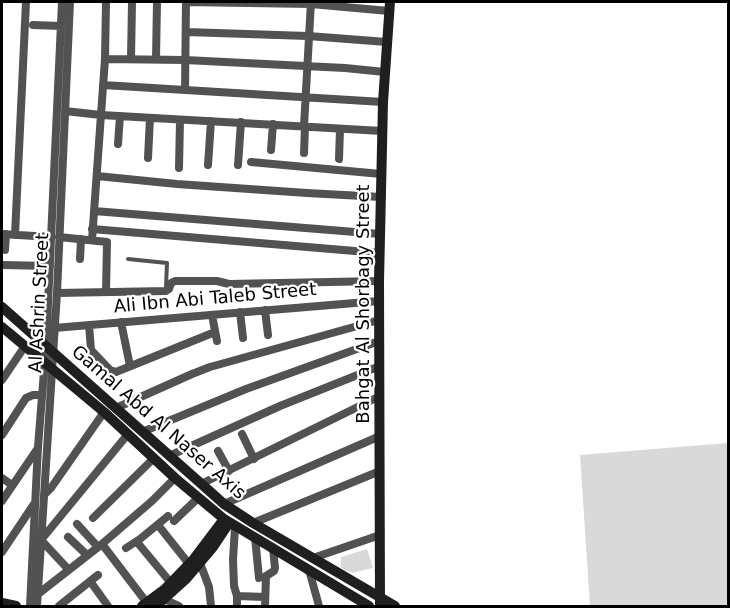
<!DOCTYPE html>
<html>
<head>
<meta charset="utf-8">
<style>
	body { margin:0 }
	#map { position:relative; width:730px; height:608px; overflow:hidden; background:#fff; font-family:"DejaVu Sans",sans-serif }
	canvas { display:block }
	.frame { position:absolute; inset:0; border:3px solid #000; pointer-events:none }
</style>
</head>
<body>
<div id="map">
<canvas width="730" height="608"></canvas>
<div class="frame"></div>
</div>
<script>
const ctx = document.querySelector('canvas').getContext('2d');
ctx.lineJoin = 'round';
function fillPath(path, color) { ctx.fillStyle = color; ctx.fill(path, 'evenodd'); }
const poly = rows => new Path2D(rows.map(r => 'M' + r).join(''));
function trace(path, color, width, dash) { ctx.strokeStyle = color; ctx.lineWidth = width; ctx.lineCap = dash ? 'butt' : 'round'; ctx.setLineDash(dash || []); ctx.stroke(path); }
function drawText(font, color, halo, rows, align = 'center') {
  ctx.font = font + ' "DejaVu Sans",sans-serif'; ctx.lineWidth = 4.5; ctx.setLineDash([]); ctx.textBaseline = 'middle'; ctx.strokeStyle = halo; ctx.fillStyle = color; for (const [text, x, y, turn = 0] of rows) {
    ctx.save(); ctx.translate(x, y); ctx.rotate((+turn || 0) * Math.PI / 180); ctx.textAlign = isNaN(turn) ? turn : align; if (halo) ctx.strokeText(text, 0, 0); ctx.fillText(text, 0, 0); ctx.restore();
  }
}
fillPath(poly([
	[728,443,728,606,590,606,580,455],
	[367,549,373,568,352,573,341,568,341,557]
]), '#d9d9d9');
trace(poly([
	[128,259,167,263,166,287]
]), '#525252', 4);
trace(poly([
	[186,2,311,4,389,11],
	[33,25,61,26],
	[186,32,308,36,387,42],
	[105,59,185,60,345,68,385,72],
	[131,59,132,2],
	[156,59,157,2],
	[103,85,383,102],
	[185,90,186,2],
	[65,111,101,115,382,131],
	[304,126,311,2],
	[118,144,120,116],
	[271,150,273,124],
	[304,153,305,126],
	[148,158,150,118],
	[339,159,340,129],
	[251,162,381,174],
	[208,165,211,121],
	[238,165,241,122],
	[179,168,180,120],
	[97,176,177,184,307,193,381,197],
	[94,211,380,234],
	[92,229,379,253],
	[2,234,51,237],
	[15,235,26,2],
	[59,237,107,242,106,292],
	[92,240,105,59,106,2],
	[5,250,6,234],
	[80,259,81,239],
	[2,265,50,266],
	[57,293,166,291,169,289,171,283,175,281,217,281,229,284,379,281],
	[265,310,268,335],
	[240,312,243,338],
	[212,315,217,341],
	[121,322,130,366],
	[89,325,91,350,110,370,116,372,215,332],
	[54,328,379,301],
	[2,380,25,346],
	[116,408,192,374,210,367,379,320],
	[142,432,246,389,379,341],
	[242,434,254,459],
	[2,435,26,398,33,395,41,395],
	[218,451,229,471],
	[169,456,280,406,380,366],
	[2,478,12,485],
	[201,484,380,396],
	[44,495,51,488,104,412],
	[2,501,38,448],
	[224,504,380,436],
	[93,518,154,458],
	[174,521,198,498],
	[253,523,380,471],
	[77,524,98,547],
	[158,525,189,564],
	[235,527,233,560,234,586,237,596,237,606],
	[68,537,87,555],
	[255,537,259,578],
	[137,542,171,583],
	[102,544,147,603],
	[126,548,140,539,168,516],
	[2,552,34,504],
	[313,558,380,535],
	[200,563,209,587,211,606],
	[68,569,41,540,128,434],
	[309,570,319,606],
	[90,581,108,606],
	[38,594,102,544,152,501,175,478],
	[237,596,265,597],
	[164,599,179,606],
	[30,606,38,447,46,346,62,2],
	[37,606,57,293,70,2],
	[59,606,98,575],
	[265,606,266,576,274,571,275,568,273,548]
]), '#525252', 8);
trace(poly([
	[2,307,224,504,253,523,395,606],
	[2,327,104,412,175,478,224,519,369,606],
	[2,603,16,606],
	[142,606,165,589,193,560,224,519],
	[156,606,186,579,213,547,229,523],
	[380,606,379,281,383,102,390,2]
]), '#1f1f1f', 10);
drawText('18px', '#000', '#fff', [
	["Ali Ibn Abi Taleb Street",215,299,-5],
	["Al Ashrin Street",40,303,-87],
	["Bahgat Al Shorbagy Street",364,304,-90],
	["Gamal Abd Al Naser Axis",158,423,41]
]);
</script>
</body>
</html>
